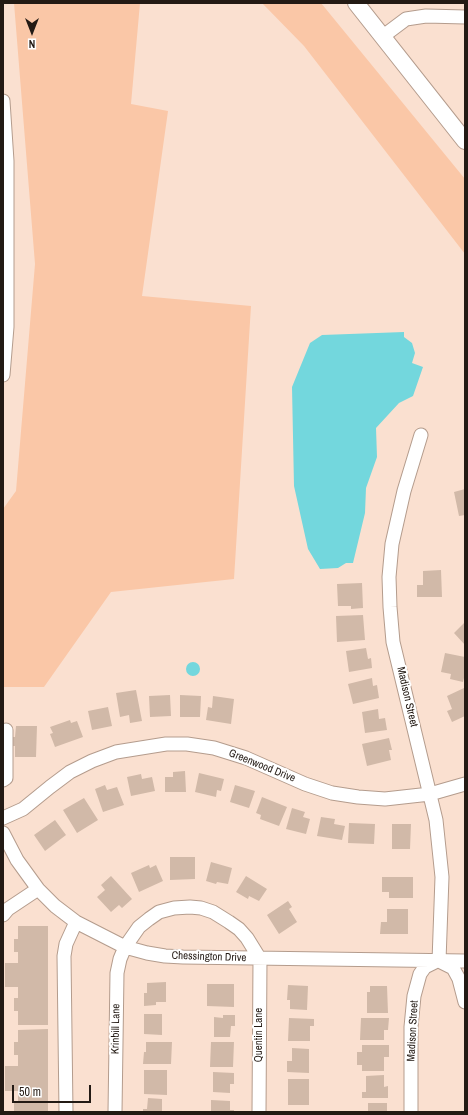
<!DOCTYPE html>
<html>
<head>
<meta charset="utf-8">
<style>
	body { margin:0 }
	#map { position:relative; width:468px; height:1115px; overflow:hidden; background:#fae0d0; font-family:"Archivo Narrow",sans-serif }
	canvas { display:block }
	.frame { position:absolute; inset:0; border:4px solid #231a14; pointer-events:none }
	.north { position:absolute; left:12px; top:12px; width:40px; height:40px; -webkit-text-stroke:3px #fff; paint-order:stroke; rotate:180deg; font-size:11px; font-weight:700; line-height:16px; text-align:center; color:#231a14 }
	.north::after { content:''; display:block; margin:auto; width:14px; height:18px; background:#231a14; clip-path:polygon(50% 0,100% 100%,50% 72%,0 100%) }
	.scale { position:absolute; left:12px; top:1085px; width:79px; height:18px; box-sizing:border-box; border:2px solid #231a14; border-top:0; padding-left:5px; font-size:12px; line-height:14px; white-space:nowrap; color:#231a14; -webkit-text-stroke:3px #fff; paint-order:stroke }
</style>
</head>
<body>
<div id="map">
<canvas width="468" height="1115"></canvas>
<div class="frame"></div>
<div class="north">N</div>
<div class="scale">50 m</div>
</div>
<script>
const ctx = document.querySelector('canvas').getContext('2d');
ctx.lineJoin = 'round';
function fillPath(path, color) { ctx.fillStyle = color; ctx.fill(path, 'evenodd'); }
const poly = rows => new Path2D(rows.map(r => 'M' + r).join(''));
function trace(path, color, width, dash) { ctx.strokeStyle = color; ctx.lineWidth = width; ctx.lineCap = dash ? 'butt' : 'round'; ctx.setLineDash(dash || []); ctx.stroke(path); }
function drawText(font, color, halo, rows, align = 'center') {
  ctx.font = font + ' "Archivo Narrow",sans-serif'; ctx.lineWidth = 4; ctx.setLineDash([]); ctx.textBaseline = 'middle'; ctx.strokeStyle = halo; ctx.fillStyle = color; for (const [text, x, y, turn = 0] of rows) {
    ctx.save(); ctx.translate(x, y); ctx.rotate((+turn || 0) * Math.PI / 180); ctx.textAlign = isNaN(turn) ? turn : align; if (halo) ctx.strokeText(text, 0, 0); ctx.fillText(text, 0, 0); ctx.restore();
  }
}
fillPath(poly([
	[14,3,140,3,131,104,168,111,142,296,251,306,234,579,111,592,44,687,3,687,3,509,16,491,35,264],
	[262,3,321,3,465,179,465,254,304,46]
]), '#fac7a7');
fillPath(poly([
	[404,332,404,337,412,343,415,353,412,363,423,367,413,396,399,403,376,428,377,457,366,488,365,513,353,563,346,563,338,568,320,569,308,549,294,486,292,387,310,343,322,335],
	'186 669a7 7 0 1 1 14 0a7 7 0 1 1-14 0Z'
]), '#73d7dd');
fillPath(poly([
	[465,489,465,515,459,516,454,492],
	[441,570,442,597,417,597,417,585,423,585,423,571],
	[362,583,363,608,351,609,351,606,338,606,337,584],
	[363,615,365,640,337,642,336,616],
	[465,622,465,645,454,633],
	[366,648,368,659,371,658,372,668,349,672,346,651],
	[445,653,465,657,465,674,463,682,450,679,451,674,441,672],
	[372,678,373,686,377,685,379,698,353,704,348,684],
	[464,688,465,716,452,722,447,711,452,709,447,696],
	[136,690,142,721,130,723,129,715,120,717,116,693],
	[170,695,171,716,150,717,149,696],
	[180,695,201,696,200,717,180,717],
	[213,696,234,699,231,724,206,720,208,707,212,708],
	[108,707,112,726,92,730,88,711],
	[378,709,379,719,385,718,387,730,365,733,362,712],
	[70,720,71,723,77,721,83,737,55,747,50,734,53,733,50,727],
	[16,726,37,726,36,757,15,757,15,746,11,746,12,737,15,737],
	[389,738,392,750,389,750,391,760,367,766,362,744],
	[185,771,186,792,165,792,165,777,173,777,173,772],
	[199,773,224,779,221,791,217,790,216,797,195,792],
	[141,774,142,779,152,777,155,791,131,796,127,777],
	[105,785,107,790,117,787,124,805,103,812,95,789],
	[235,785,255,791,249,808,230,802],
	[262,797,287,807,279,826,260,819,261,815,256,813],
	[84,798,98,820,77,833,63,810],
	[292,808,305,812,303,817,310,819,306,834,286,829],
	[321,817,335,819,334,824,345,826,342,840,317,836],
	[55,820,66,835,45,851,34,835],
	[349,823,375,824,374,844,348,843],
	[392,824,411,824,410,849,392,849],
	[170,857,195,857,195,879,170,880],
	[211,862,232,868,228,884,217,882,216,884,206,881],
	[149,865,150,868,156,865,163,881,139,892,131,873],
	[111,876,132,899,122,908,119,905,111,912,97,897,105,890,101,885],
	[246,876,267,889,259,901,249,896,248,899,236,892],
	[382,877,413,877,413,898,389,898,389,892,382,892],
	[288,901,292,907,289,909,297,922,279,934,267,915],
	[387,909,408,909,408,934,380,934,381,922,387,922],
	[18,926,48,926,48,1025,18,1025,18,1011,14,1011,14,998,18,998,18,987,5,987,5,963,18,963,18,952,14,952,14,939,18,939],
	[166,982,166,1002,156,1002,156,1005,144,1006,144,993,147,993,147,983],
	[207,984,234,984,234,1007,207,1006],
	[288,985,308,986,307,1010,290,1009,290,1000,287,1000],
	[370,986,387,986,388,1013,367,1013,367,992,370,992],
	[144,1014,162,1014,162,1035,144,1034],
	[223,1015,235,1015,235,1026,231,1026,230,1037,214,1037,214,1017,223,1018],
	[289,1018,314,1019,314,1026,310,1026,310,1041,288,1041],
	[361,1018,389,1018,388,1030,384,1030,384,1040,360,1040],
	[48,1029,48,1112,14,1112,14,1102,18,1102,18,1091,5,1091,5,1066,18,1066,18,1055,14,1055,14,1042,18,1042,18,1030],
	[146,1042,172,1042,171,1064,143,1064,144,1052,146,1052],
	[211,1042,234,1042,233,1067,210,1067],
	[362,1045,389,1045,389,1057,384,1057,384,1071,362,1071,362,1065,357,1065,357,1052,362,1052],
	[292,1048,309,1049,309,1073,287,1072,287,1061,292,1061],
	[144,1070,167,1070,167,1095,144,1094],
	[213,1072,234,1073,234,1084,230,1084,230,1093,213,1092],
	[384,1075,384,1087,388,1086,388,1098,362,1098,362,1092,366,1092,366,1076],
	[288,1079,309,1079,309,1105,288,1105],
	[148,1098,162,1099,162,1112,143,1112,143,1109,147,1109],
	[211,1100,230,1101,230,1110,234,1110,234,1112,211,1112],
	[368,1103,387,1103,387,1112,368,1112]
]), '#d1b9a8');
const minor = poly([
	[382,37,406,19,426,16,465,17],
	[3,101,7,161],
	[3,161,7,161,7,327,3,375],
	[421,435,404,491,392,544,389,577,390,607,393,642,436,820,442,877,439,961],
	[3,780,6,778,6,730],
	[3,818,23,809,50,787,70,772,92,761,116,752,166,744,187,744,214,748,246,758,305,784,332,793,358,797,385,799,430,794,465,784],
	[3,833,17,860,38,889,55,906,76,922,125,947,147,953,165,956,183,957,465,961],
	[3,915,8,909,38,889],
	[439,961,453,968,459,979,465,1002],
	[66,1112,64,956,66,944,76,922],
	[115,1112,117,973,120,959,125,947,139,927,149,919,159,912,174,908,190,907,201,908,213,912,229,922,239,929,247,938,260,959,259,1112],
	[411,1112,411,1027,414,996,420,974,425,967,437,961]
]);
const major = poly([
	[356,3,465,141]
]);
trace(minor, '#b49c8d', 15);
trace(major, '#b49c8d', 18);
trace(minor, '#fff', 13);
trace(major, '#fff', 16);
drawText('11px', '#231a14', '#fff', [
	["Madison Street",407,697,77],
	["Greenwood Drive",262,766,22],
	["Chessington Drive",209,957,2],
	["Krinbill Lane",116,1029,-89],
	["Madison Street",413,1031,-87],
	["Quentin Lane",259,1035,-90]
]);
</script>
</body>
</html>
